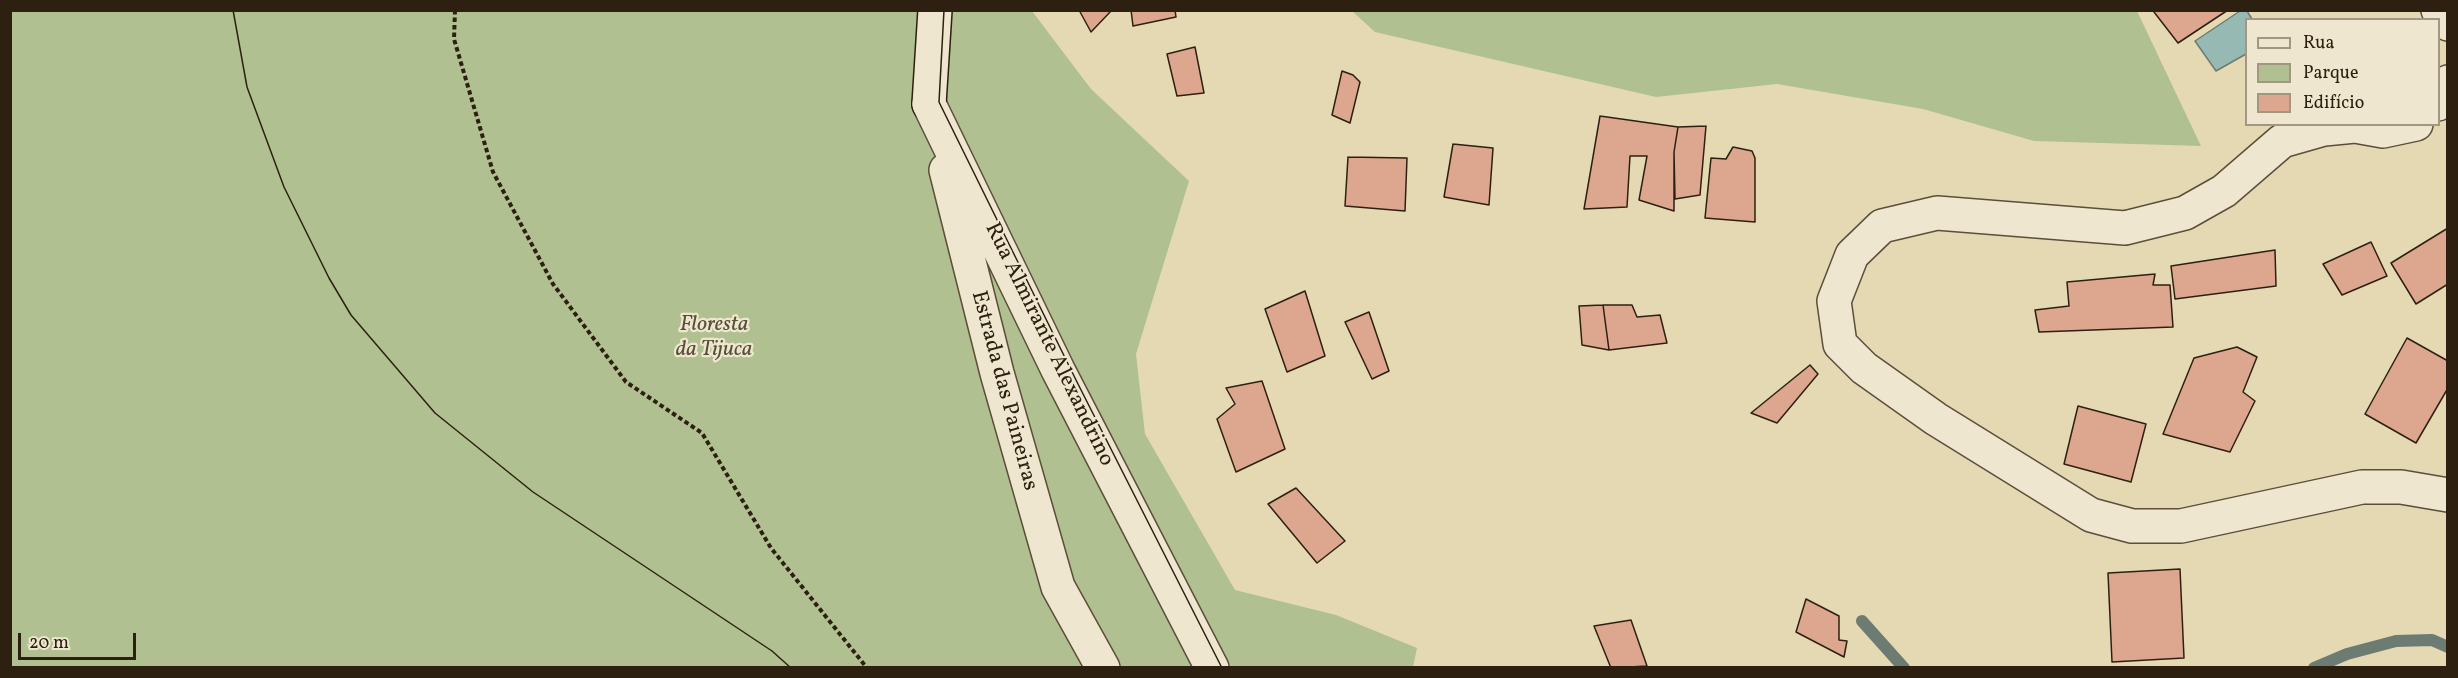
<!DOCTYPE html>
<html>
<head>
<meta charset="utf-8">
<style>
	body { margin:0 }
	#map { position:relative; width:2458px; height:678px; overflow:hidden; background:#e5d9b4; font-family:Vollkorn,serif }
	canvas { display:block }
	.frame { position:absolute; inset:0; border:12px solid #2e2011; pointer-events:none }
	.legend { position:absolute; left:2245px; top:18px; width:195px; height:108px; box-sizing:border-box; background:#eee6ce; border:2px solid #a19782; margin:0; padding:8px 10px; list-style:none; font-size:18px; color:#2e2011 }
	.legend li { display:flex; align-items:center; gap:12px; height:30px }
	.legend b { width:30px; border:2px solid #a19782 }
	.scale { position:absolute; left:18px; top:633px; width:118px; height:27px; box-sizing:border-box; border:3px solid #2e2011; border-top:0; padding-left:8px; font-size:18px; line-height:21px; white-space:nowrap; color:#2e2011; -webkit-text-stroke:4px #eee6ce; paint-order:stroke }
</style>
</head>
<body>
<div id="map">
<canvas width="2458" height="678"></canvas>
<div class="frame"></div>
<ul class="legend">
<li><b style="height:8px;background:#eee6ce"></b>Rua</li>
<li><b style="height:16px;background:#b0c091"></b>Parque</li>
<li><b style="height:16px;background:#dda68e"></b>Edifício</li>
</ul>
<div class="scale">20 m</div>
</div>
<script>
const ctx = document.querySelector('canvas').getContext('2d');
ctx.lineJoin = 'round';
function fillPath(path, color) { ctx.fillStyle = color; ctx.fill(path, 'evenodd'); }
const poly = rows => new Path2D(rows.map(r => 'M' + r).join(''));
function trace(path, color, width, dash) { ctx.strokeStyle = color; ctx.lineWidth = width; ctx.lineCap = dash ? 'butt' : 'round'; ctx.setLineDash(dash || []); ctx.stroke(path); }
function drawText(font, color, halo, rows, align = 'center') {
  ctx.font = font + ' Vollkorn,serif'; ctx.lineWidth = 4.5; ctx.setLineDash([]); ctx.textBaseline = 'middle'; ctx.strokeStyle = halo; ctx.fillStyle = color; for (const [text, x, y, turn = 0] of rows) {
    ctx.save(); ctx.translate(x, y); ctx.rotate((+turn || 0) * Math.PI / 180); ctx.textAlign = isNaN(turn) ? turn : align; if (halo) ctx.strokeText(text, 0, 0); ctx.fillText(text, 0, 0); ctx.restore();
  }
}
fillPath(poly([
	[10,11,1032,11,1091,89,1189,181,1136,354,1145,434,1235,590,1336,615,1417,648,1413,667,11,667],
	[1352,11,2137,11,2201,146,2034,141,1923,109,1777,84,1656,97,1375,32]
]), '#b0c091');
const water = poly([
	[2240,11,2247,11,2252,19,2246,20,2246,54,2216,71,2195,41,2240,11]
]);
fillPath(water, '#96b9b3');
trace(water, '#6c7c72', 1.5);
trace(poly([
	[1862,621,1904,668],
	[2314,668,2347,654,2396,641,2432,640,2448,647]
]), '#6c7c72', 12);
const building = poly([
	[1079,10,1112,10,1091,32,1079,10],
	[1131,10,1175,10,1176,17,1133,26,1131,10],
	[2156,10,2228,10,2178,43,2154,12,2156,10],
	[1195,47,1204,93,1177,96,1167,54,1195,47],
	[1342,71,1353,75,1360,82,1350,123,1332,115,1342,71],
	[1600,116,1678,127,1674,152,1674,211,1639,200,1647,156,1630,156,1627,207,1584,209,1600,116],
	[1706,126,1700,195,1675,199,1674,152,1678,127,1706,126],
	[1453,144,1493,148,1489,205,1444,197,1453,144],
	[1733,147,1752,151,1755,158,1755,222,1705,218,1711,158,1726,159,1733,147],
	[1348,157,1407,158,1405,211,1345,206,1348,157],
	[2448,228,2448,284,2416,304,2391,263,2448,228],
	[2371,242,2387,276,2342,295,2323,264,2371,242],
	[2275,250,2276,286,2175,299,2171,266,2275,250],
	[2155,274,2153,285,2170,285,2173,327,2039,332,2035,310,2069,306,2067,282,2155,274],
	[1305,291,1325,356,1287,372,1265,309,1305,291],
	[1603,305,1632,305,1637,317,1660,315,1667,343,1609,350,1603,305],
	[1603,305,1609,350,1582,345,1579,306,1603,305],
	[1369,312,1389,371,1372,379,1345,322,1369,312],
	[2407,338,2448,361,2448,388,2416,443,2365,414,2407,338],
	[2237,347,2257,357,2243,392,2255,401,2230,452,2163,434,2194,358,2237,347],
	[1810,365,1818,374,1777,423,1751,413,1810,365],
	[1262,381,1285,449,1236,472,1217,419,1235,404,1226,388,1262,381],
	[2078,406,2146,424,2131,482,2064,464,2078,406],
	[1296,488,1345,541,1317,563,1268,504,1296,488],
	[2180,569,2184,658,2112,662,2108,573,2180,569],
	[1806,599,1839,616,1839,640,1847,641,1844,657,1796,632,1806,599],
	[1631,620,1647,666,1611,668,1594,626,1631,620]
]);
fillPath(building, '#dda68e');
trace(building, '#2e2011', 1.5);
const street = poly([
	[2438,10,2448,24],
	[929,104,1058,370,1212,668],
	[2438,104,2448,82],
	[2416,124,2383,131,2355,126,2324,129,2282,141,2224,191,2185,213,2125,228,1937,213,1882,226,1852,255,1834,301,1840,344,1864,368,1936,419,2091,515,2132,526,2181,526,2362,487,2401,487,2448,495],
	[946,170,997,373,1058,587,1103,668]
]);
const secondary = poly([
	[929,104,935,10]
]);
trace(street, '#5c4e3a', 36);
trace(secondary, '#2e2011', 36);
trace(poly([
	[455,10,454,39,493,172,553,284,626,382,702,433,771,548,867,668]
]), '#2e2011', 4, [4.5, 3]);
trace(street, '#eee6ce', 33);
trace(secondary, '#eee6ce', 33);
trace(poly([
	[233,10,247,87,284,187,329,278,351,315,435,413,533,492,772,651,791,668],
	[944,10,939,102,1077,382,1222,668]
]), '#2e2011', 1.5);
drawText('italic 22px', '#555037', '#eee6ce', [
	["Floresta",714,326],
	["da Tijuca",714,351]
]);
drawText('22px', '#2e2011', '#eee6ce', [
	["Rua Almirante Alexandrino",1048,345,64],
	["Estrada das Paineiras",1003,391,75]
]);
</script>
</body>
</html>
